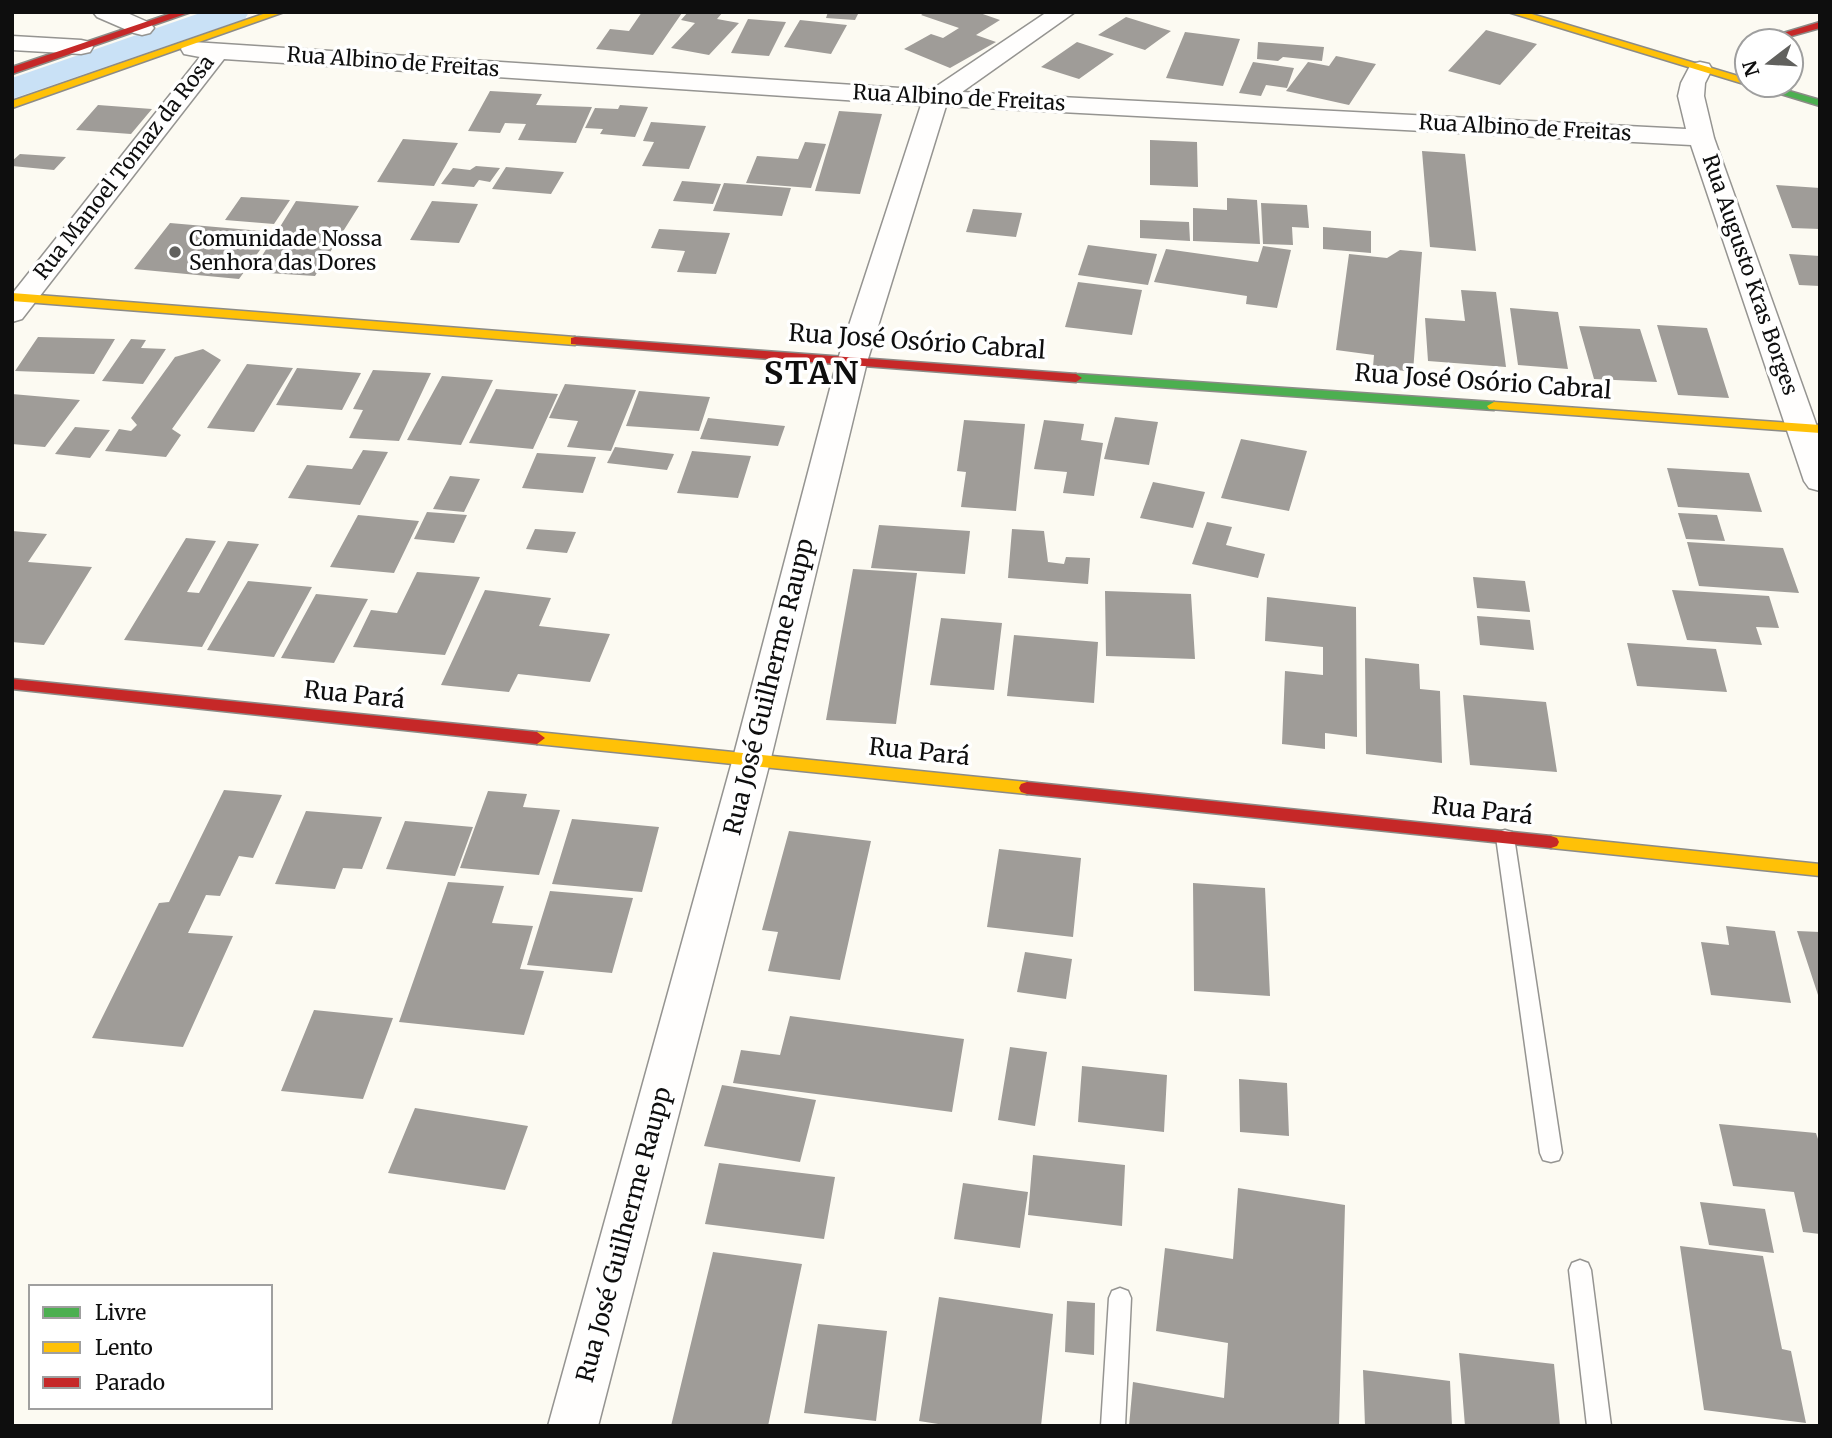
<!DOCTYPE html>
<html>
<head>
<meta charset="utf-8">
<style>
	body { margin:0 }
	#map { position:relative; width:1832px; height:1438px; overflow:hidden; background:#fcfaf2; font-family:Merriweather,serif }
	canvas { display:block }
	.frame { position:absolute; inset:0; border:14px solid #0e0e0e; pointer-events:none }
	.legend { position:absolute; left:28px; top:1284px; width:245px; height:126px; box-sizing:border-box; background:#fff; border:2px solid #9f9f9f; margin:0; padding:9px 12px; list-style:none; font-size:21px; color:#0e0e0e }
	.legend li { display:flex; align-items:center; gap:14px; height:35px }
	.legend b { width:35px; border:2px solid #9f9f9f }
	.north { position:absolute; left:1734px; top:28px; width:70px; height:70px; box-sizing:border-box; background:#fff; border:2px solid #9f9f9f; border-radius:50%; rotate:253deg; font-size:19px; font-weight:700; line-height:28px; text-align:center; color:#0e0e0e }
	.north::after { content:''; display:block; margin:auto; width:24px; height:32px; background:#61615e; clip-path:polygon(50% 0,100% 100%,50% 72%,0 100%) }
</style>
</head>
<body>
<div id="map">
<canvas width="1832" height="1438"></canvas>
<div class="frame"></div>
<ul class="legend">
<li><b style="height:9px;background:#4caf50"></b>Livre</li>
<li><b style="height:9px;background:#ffc107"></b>Lento</li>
<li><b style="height:9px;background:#c62828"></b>Parado</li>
</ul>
<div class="north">N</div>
</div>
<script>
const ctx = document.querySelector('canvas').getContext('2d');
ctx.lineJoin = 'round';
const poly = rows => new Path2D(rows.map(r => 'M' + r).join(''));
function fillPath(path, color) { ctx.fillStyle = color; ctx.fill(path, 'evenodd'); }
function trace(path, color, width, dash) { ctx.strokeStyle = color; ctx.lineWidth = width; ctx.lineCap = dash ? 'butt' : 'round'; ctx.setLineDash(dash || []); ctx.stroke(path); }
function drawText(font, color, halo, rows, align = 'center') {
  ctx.font = font + ' Merriweather,serif'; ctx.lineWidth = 7; ctx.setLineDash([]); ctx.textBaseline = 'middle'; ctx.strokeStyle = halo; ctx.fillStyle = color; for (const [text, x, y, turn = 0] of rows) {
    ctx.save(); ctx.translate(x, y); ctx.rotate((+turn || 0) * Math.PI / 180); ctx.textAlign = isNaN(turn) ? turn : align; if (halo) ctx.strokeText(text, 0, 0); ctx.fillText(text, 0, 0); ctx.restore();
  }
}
fillPath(poly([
	[203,12,249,12,245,19,12,99,12,78,203,12]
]), '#c9e1f6');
fillPath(poly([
	[642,12,682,13,653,55,596,49,610,29,629,31],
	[688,12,723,12,717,19,739,23,709,55,671,48,695,23,681,20],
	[828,12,859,12,855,20,826,18],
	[925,12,977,12,1000,20,976,35,996,42,950,68,904,49,931,34,943,38,959,28,921,15],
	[1126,17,1171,31,1145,50,1098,35],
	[748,19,786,22,769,56,731,53],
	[800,20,847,25,831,54,784,47],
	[1486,30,1537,44,1500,85,1448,71],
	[1185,32,1240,39,1223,86,1166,78],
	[1077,42,1114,54,1079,79,1041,67],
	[1258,42,1324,47,1322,61,1283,57,1278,61,1257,59],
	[1336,56,1376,64,1349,105,1286,91,1308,62,1329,66],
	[1253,62,1294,68,1287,88,1266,85,1261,96,1239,93],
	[490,91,542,94,536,105,592,107,576,143,518,140,526,124,505,123,500,133,468,131],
	[98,105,152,109,131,134,76,130],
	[620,105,648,107,635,137,600,134,603,129,585,128,595,108,618,109],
	[839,111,882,114,860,194,815,191],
	[651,122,706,126,689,169,642,166,654,142,643,141],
	[403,139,458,143,434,186,377,182],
	[1150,140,1197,142,1198,187,1150,185],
	[805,142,826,144,811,188,746,183,757,156,798,159],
	[1422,151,1465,154,1476,251,1430,247],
	[20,154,66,157,54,170,12,166,12,161],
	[476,166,500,168,490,182,479,180,474,187,441,184,453,168,470,170],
	[506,167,564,172,551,194,492,189],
	[682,181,721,184,713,204,673,201],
	[724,183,791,188,782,216,713,211],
	[1776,185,1820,188,1820,229,1792,228],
	[241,197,290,200,274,224,225,220],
	[1227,198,1257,200,1260,244,1193,241,1193,208,1227,210],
	[296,201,359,206,315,276,252,272],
	[432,201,478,204,459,243,410,240],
	[1261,203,1307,205,1309,228,1292,227,1293,245,1263,244],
	[973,209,1022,213,1016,237,966,232],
	[1140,220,1189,222,1190,241,1140,238],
	[170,223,273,232,239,279,134,269],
	[1323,227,1371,231,1371,253,1323,249],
	[659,229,730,233,716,274,677,272,685,251,651,248],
	[1088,245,1157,254,1148,285,1078,275],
	[1263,246,1291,250,1277,308,1246,304,1247,296,1154,282,1166,249,1258,262],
	[1400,250,1422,252,1413,372,1373,367,1374,355,1336,350,1349,254,1387,258],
	[1789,254,1820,256,1820,286,1799,285],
	[1078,282,1142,290,1132,335,1065,327],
	[1461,290,1496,292,1506,367,1428,361,1425,318,1465,321],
	[1510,308,1558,312,1568,369,1518,365],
	[1657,325,1707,328,1729,398,1678,395],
	[1579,326,1640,329,1657,382,1594,379],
	[38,337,115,339,94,374,15,371],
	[131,339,146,340,141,348,166,349,143,384,102,381],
	[203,349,221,360,172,429,181,435,166,457,105,451,119,429,131,431,137,425,131,418,175,357],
	[247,364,293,368,254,432,207,428],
	[297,368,361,373,342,410,276,405],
	[373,370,431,373,399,441,349,438,363,410,353,409],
	[442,376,493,380,461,445,407,440],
	[565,384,636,390,611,451,567,447,578,421,549,418],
	[496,389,558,394,533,449,469,443],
	[639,391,710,397,699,431,626,426],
	[12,394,80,400,45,447,12,444],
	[1115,417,1158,422,1149,465,1104,459],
	[708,418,785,426,778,446,700,439],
	[964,420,1025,424,1016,511,961,507,966,472,957,471],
	[1044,420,1084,424,1081,440,1103,443,1094,496,1063,493,1067,472,1034,469],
	[75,427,110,430,90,458,55,454],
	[1241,439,1307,451,1289,511,1221,498],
	[615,447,674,454,667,470,607,463],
	[363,450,388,452,360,505,288,498,307,465,352,469],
	[692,451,751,456,738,498,677,493],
	[537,453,596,457,583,493,522,488],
	[1667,468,1749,473,1762,512,1678,507],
	[450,476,480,479,464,512,433,509],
	[1153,482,1205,492,1193,528,1140,518],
	[427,512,467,515,454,543,414,539],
	[1678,513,1717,515,1725,541,1686,539],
	[358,515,419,521,394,573,330,567],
	[1207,522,1232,527,1226,545,1265,554,1258,578,1192,564],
	[879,525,970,531,965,574,871,568],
	[535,529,576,532,567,553,526,549],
	[1012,529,1044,531,1048,562,1064,564,1066,557,1090,558,1088,584,1008,578],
	[12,531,47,534,28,562,92,567,44,645,12,642],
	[186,538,216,541,187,592,199,593,228,541,259,544,202,647,124,640],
	[1687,542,1783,548,1799,593,1699,586],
	[853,569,917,573,896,724,826,720],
	[417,572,480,577,445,655,353,647,371,610,397,613],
	[1473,577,1525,581,1530,612,1477,608],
	[248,581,312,587,274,657,207,650],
	[485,590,551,598,539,626,610,634,590,682,518,674,509,692,441,685],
	[1672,590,1769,596,1779,628,1756,627,1762,645,1687,640],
	[1105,591,1191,594,1195,659,1106,656],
	[316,594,368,599,334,663,281,658],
	[1267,597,1356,607,1357,737,1325,733,1325,749,1282,744,1285,671,1323,675,1323,647,1265,641],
	[1477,616,1530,620,1534,650,1480,645],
	[941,618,1002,623,994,690,930,685],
	[1014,635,1098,642,1094,703,1007,696],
	[1627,643,1716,649,1727,692,1637,686],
	[1365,658,1419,664,1420,689,1440,691,1442,763,1366,754],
	[1463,695,1546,702,1557,772,1470,765],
	[224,790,282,795,253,858,239,856,220,896,206,895,188,933,233,936,183,1047,92,1038,159,903,169,902],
	[488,791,527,794,523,807,560,810,539,875,460,868],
	[306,811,382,817,362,869,343,868,335,889,275,884],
	[572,819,659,827,642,892,552,884],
	[405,821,473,827,455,876,386,869],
	[789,831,871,841,840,980,768,971,778,932,762,930],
	[999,849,1081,858,1073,937,987,927],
	[448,882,504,886,492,923,533,926,520,969,544,971,524,1035,399,1022],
	[1193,883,1265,888,1270,996,1194,991],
	[550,891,633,898,612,973,527,965],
	[1726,926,1775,931,1791,1003,1711,995,1701,942,1729,945],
	[1797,931,1820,932,1820,998,1819,998],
	[1025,952,1072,959,1066,999,1017,992],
	[314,1010,393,1018,363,1099,281,1091],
	[790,1016,964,1039,952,1112,733,1083,741,1050,780,1055],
	[1010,1047,1047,1052,1035,1126,998,1120],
	[1082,1066,1167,1075,1164,1132,1078,1122],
	[1239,1079,1287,1083,1289,1136,1240,1132],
	[722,1085,816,1100,800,1162,704,1146],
	[415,1108,528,1126,505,1190,388,1173],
	[1719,1124,1816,1133,1820,1145,1820,1234,1803,1232,1794,1192,1733,1186],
	[1033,1155,1125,1165,1122,1226,1028,1215],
	[719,1163,835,1177,824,1239,705,1224],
	[963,1183,1028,1192,1020,1248,954,1239],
	[1238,1188,1345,1205,1339,1426,1129,1426,1133,1382,1224,1398,1228,1343,1156,1331,1165,1248,1233,1259],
	[1700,1202,1765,1209,1774,1253,1709,1245],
	[1680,1246,1763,1256,1782,1349,1791,1351,1806,1423,1704,1410],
	[713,1252,802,1264,768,1426,671,1426],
	[939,1297,1053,1314,1041,1426,951,1426,919,1421],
	[1067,1301,1095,1303,1094,1355,1065,1352],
	[818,1324,887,1331,876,1421,804,1413],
	[1459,1353,1554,1364,1560,1426,1465,1426],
	[1363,1370,1450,1381,1452,1426,1365,1426]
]), '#9f9c98');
const lane = poly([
	[1505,830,1512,832,1514,837,1562,1153,1559,1160,1551,1162,1543,1160,1540,1153,1496,837,1498,832,1505,830],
	[1580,1260,1588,1263,1591,1270,1611,1426,1587,1426,1569,1270,1572,1263,1580,1260],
	[1120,1288,1128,1291,1131,1298,1125,1426,1101,1426,1109,1298,1112,1291,1120,1288]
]);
const street = poly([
	[93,12,125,12,150,23,154,28,150,33,142,35,134,33,97,17,93,12],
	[1047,12,1075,12,962,92,1686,129,1678,96,1681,83,1691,64,1700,62,1709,64,1712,69,1705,83,1704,96,1714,138,1820,435,1820,491,1809,488,1804,481,1691,145,946,106,867,362,771,758,598,1426,548,1426,733,758,837,362,921,105,224,59,22,319,12,322,12,294,200,57,184,54,181,49,184,44,193,42,931,90,1047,12],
	[12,36,81,40,90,42,93,47,90,52,81,54,12,50,12,36]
]);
const fast = poly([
	[1748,84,1765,84,1820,100,1820,106,1748,84],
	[1076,374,1494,402,1501,406,1494,410,1071,381,1071,375,1076,374]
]);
const slow = poly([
	[269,12,284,12,12,108,12,101,269,12],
	[1508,12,1525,12,1748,79,1748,84,1752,84,1744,84,1508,12],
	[12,293,575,337,581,341,575,345,12,301,12,293],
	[1494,402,1820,425,1820,433,1489,409,1487,406,1494,402],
	[537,732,1027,782,1033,784,1035,788,1033,792,1027,794,537,744,529,738,537,732],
	[1551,836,1820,864,1820,876,1551,848,1545,846,1543,842,1545,838,1551,836]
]);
const jam = poly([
	[175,12,191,12,12,74,12,67,175,12],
	[1820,22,1820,28,1770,42,1753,42,1820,22],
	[575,337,1076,374,1082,378,1076,382,571,344,571,338,575,337],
	[12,679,537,732,545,738,537,744,12,689,12,679],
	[1027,782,1551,836,1557,838,1559,842,1557,846,1551,848,1027,794,1021,792,1019,788,1021,784,1027,782]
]);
trace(lane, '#959491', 3);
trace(street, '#959491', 3);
trace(fast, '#8c8b87', 3);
trace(slow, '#8c8b87', 3);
trace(jam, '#8c8b87', 3);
fillPath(lane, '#fffefd');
fillPath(street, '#fffefd');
fillPath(fast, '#4caf50');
fillPath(slow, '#ffc107');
fillPath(jam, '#c62828');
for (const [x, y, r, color] of [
	[175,252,7,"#61615e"]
]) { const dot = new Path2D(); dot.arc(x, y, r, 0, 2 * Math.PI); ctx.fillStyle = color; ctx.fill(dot); trace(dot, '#fff', 2.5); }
drawText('21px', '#0e0e0e', '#fff', [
	["Rua Albino de Freitas",393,63,4],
	["Rua Albino de Freitas",959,99,3],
	["Rua Albino de Freitas",1525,129,3],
	["Rua Manoel Tomaz da Rosa",125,168,-52],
	["Rua Augusto Kras Borges",1749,275,71]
]);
drawText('21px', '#0e0e0e', '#fff', [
	["Comunidade Nossa",189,240],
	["Senhora das Dores",189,264]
], 'left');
drawText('24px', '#0e0e0e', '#fff', [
	["Rua José Osório Cabral",917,343,4],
	["Rua José Osório Cabral",1483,383,4],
	["Rua José Guilherme Raupp",770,687,-76],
	["Rua Pará",354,696,6],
	["Rua Pará",919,753,6],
	["Rua Pará",1482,812,6],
	["Rua José Guilherme Raupp",625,1235,-75]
]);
ctx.letterSpacing = '2px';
drawText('bold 32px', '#0e0e0e', '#fff', [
	["STAN",812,375]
]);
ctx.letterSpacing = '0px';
</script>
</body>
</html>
